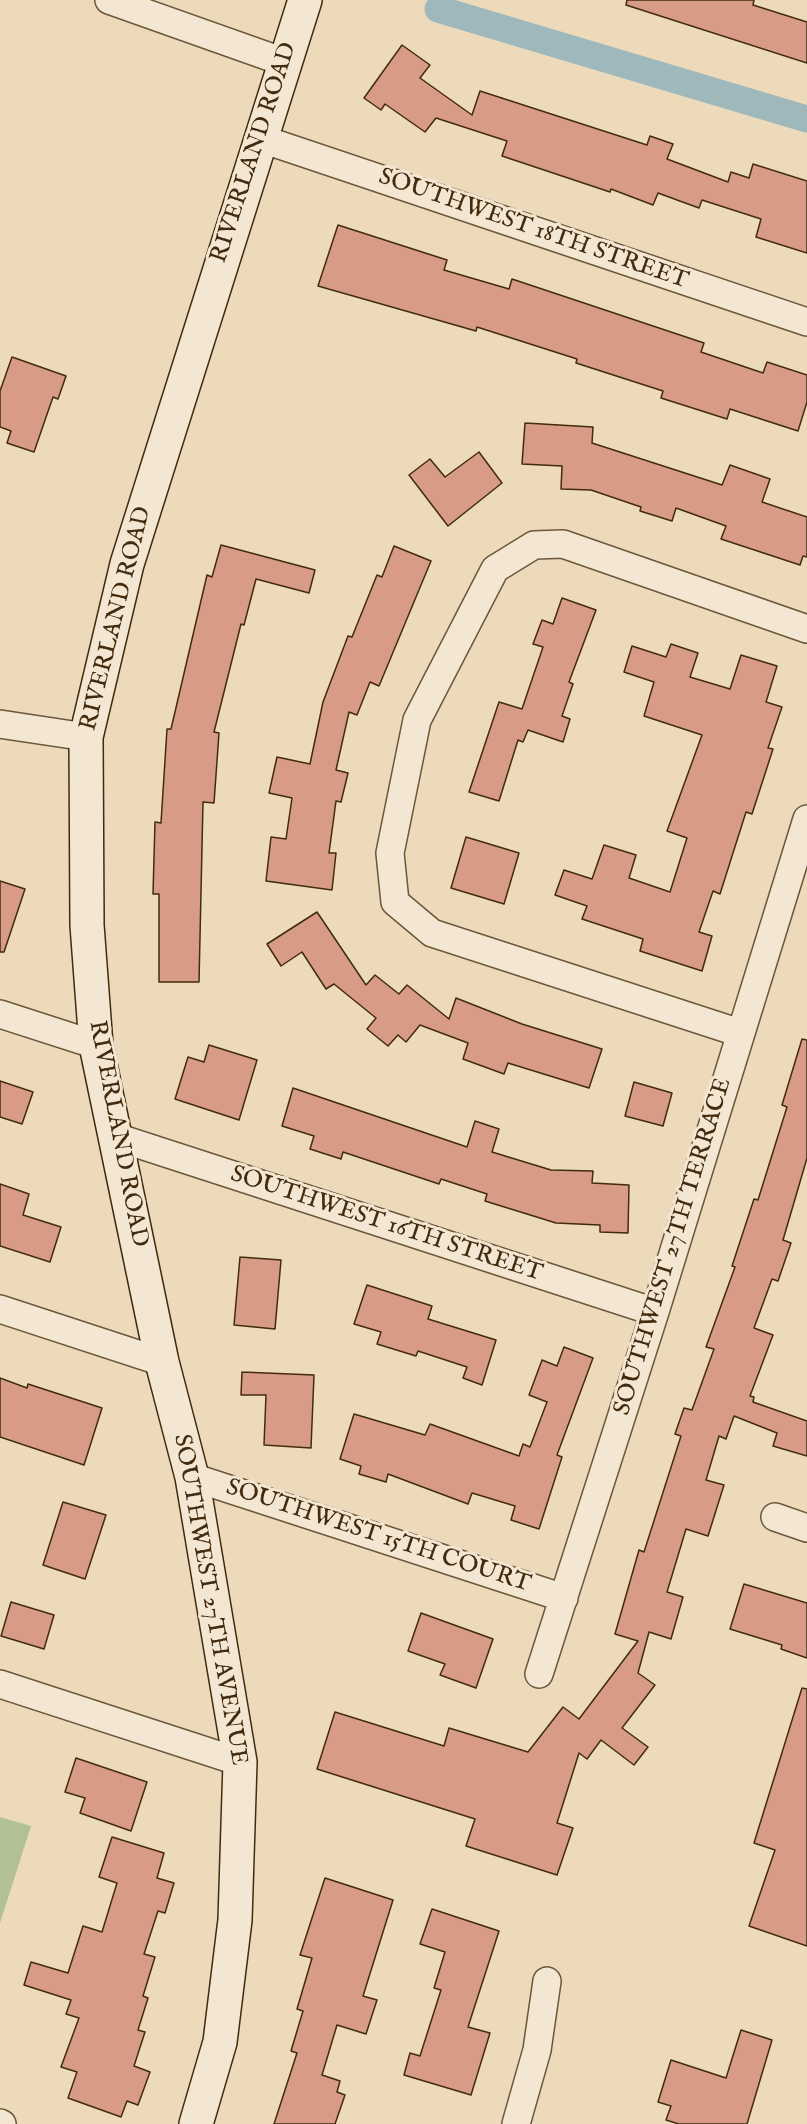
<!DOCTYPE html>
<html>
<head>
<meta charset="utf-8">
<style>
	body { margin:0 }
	canvas { display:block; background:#ecdabb }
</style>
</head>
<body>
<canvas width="807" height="2124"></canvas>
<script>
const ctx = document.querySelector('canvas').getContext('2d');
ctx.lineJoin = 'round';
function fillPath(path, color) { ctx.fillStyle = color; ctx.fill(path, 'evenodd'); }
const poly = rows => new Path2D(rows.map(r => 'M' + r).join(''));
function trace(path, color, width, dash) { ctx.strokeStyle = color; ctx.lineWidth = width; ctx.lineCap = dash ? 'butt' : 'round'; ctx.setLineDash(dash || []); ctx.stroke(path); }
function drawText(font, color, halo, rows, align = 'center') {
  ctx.font = font + ' "IM FELL English",serif'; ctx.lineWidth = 6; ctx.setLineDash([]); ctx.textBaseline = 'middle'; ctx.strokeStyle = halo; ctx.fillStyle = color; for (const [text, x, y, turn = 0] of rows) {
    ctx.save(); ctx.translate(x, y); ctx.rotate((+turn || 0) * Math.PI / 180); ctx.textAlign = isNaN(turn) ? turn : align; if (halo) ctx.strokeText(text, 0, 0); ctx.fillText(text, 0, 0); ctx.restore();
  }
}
fillPath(poly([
	[0,1817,31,1826,0,1923]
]), '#b2c195');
trace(poly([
	[438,9,807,119]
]), '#9eb8bc', 27);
const building = poly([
	[627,0,754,0,753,5,807,22,807,63,626,5,627,0],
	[402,45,430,65,420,78,472,115,480,91,647,145,650,136,673,144,667,159,728,182,731,172,749,178,753,164,807,181,807,253,756,237,761,219,702,200,699,208,658,193,653,205,611,189,610,192,502,156,507,141,436,118,425,132,385,104,381,110,364,98,402,45],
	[338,225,447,260,444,270,509,289,512,279,704,343,701,352,763,373,767,362,807,375,807,402,798,431,730,409,727,419,661,398,663,391,576,363,577,359,477,327,476,331,318,286,338,225],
	[12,357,66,376,58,399,53,397,34,452,7,443,11,431,0,427,0,391,12,357],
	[525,423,593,427,592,443,722,485,730,465,770,479,762,502,807,517,807,557,803,556,800,565,721,539,726,526,676,508,672,521,640,511,641,507,591,490,561,489,562,466,522,464,525,423],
	[479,452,502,483,448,526,409,475,430,459,445,477,479,452],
	[221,545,315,570,309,593,256,579,244,625,241,624,214,732,219,733,214,803,203,802,199,982,159,982,159,894,153,894,155,822,161,823,167,729,171,729,207,575,212,577,221,545],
	[394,546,431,561,379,686,370,682,357,715,349,712,336,770,348,773,341,802,336,801,329,853,336,853,332,890,266,881,271,837,286,839,292,798,269,793,277,757,310,764,323,702,348,636,352,637,377,575,382,577,394,546],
	[562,598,596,610,569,682,573,684,562,716,570,719,563,742,528,730,523,742,518,740,499,801,469,792,499,702,522,709,543,647,533,644,542,620,553,624,562,598],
	[671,644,698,653,690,677,730,689,741,655,777,666,766,702,782,707,768,748,773,749,752,814,746,812,720,894,713,891,699,932,712,936,702,971,640,951,643,939,582,919,587,906,555,895,564,870,592,879,604,845,636,855,629,878,670,892,687,838,667,831,702,735,644,716,654,682,624,672,632,646,666,657,671,644],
	[466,837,519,853,504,904,451,888,466,837],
	[0,881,25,889,4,952,0,952,0,881],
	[317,912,366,985,375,975,399,994,407,985,449,1019,456,998,522,1024,602,1049,589,1088,508,1063,504,1074,463,1059,468,1043,420,1025,406,1042,398,1035,388,1046,367,1029,376,1018,334,984,326,989,302,952,281,966,267,944,317,912],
	[802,1039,807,1040,807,1158,783,1240,791,1243,778,1281,772,1279,754,1328,773,1335,750,1396,754,1397,753,1402,807,1421,807,1456,773,1446,777,1433,734,1416,726,1439,719,1436,706,1480,724,1485,708,1536,686,1529,667,1592,683,1597,671,1639,649,1632,638,1673,655,1685,622,1728,648,1747,634,1765,601,1740,587,1759,579,1753,557,1823,573,1828,557,1875,466,1846,475,1819,317,1769,335,1712,444,1746,449,1728,528,1752,563,1707,579,1719,638,1641,615,1634,639,1550,644,1552,681,1436,675,1434,684,1408,692,1410,714,1349,706,1347,735,1267,732,1266,754,1199,758,1200,787,1107,782,1105,802,1039],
	[209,1045,257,1060,239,1120,175,1099,188,1057,204,1062,209,1045],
	[0,1081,33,1092,22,1124,0,1117,0,1081],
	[634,1082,672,1093,663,1126,625,1116,634,1082],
	[293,1088,467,1147,475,1121,499,1129,492,1152,551,1170,593,1171,592,1183,629,1185,628,1233,600,1232,600,1225,556,1223,485,1201,487,1194,441,1179,439,1184,343,1152,341,1159,310,1149,314,1136,282,1126,293,1088],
	[0,1184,29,1194,23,1215,61,1227,50,1262,0,1246,0,1184],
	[240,1257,281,1260,275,1329,234,1325,240,1257],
	[367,1285,432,1306,428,1319,496,1340,482,1385,463,1378,467,1367,418,1351,416,1356,377,1344,381,1332,354,1324,367,1285],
	[564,1347,593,1358,557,1455,562,1457,539,1529,511,1520,515,1506,472,1493,468,1504,388,1474,386,1482,359,1474,361,1466,340,1459,354,1414,425,1435,430,1424,519,1456,523,1444,530,1447,547,1402,529,1395,542,1360,557,1366,564,1347],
	[242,1372,314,1375,311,1448,264,1445,266,1395,241,1395,242,1372],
	[0,1378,27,1388,28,1384,102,1408,84,1465,0,1437,0,1378],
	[63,1502,106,1515,85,1579,43,1565,63,1502],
	[744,1584,807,1603,807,1658,781,1649,782,1645,730,1629,744,1584],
	[11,1602,54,1615,44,1649,1,1636,11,1602],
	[421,1613,493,1639,476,1688,440,1675,445,1664,408,1651,421,1613],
	[802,1688,807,1689,807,1946,749,1926,775,1850,754,1843,802,1688],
	[76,1758,147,1782,131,1831,80,1813,85,1798,65,1792,76,1758],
	[112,1837,164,1853,157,1878,174,1883,165,1913,158,1911,144,1954,155,1957,143,1996,148,1998,138,2030,145,2032,134,2066,150,2072,138,2105,127,2101,121,2117,68,2098,77,2072,61,2067,79,2018,66,2014,71,2000,24,1985,31,1962,68,1973,83,1926,102,1932,117,1883,99,1877,112,1837],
	[325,1878,393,1900,363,1996,377,2000,366,2034,337,2025,322,2075,340,2081,337,2092,345,2095,335,2124,274,2124,297,2053,291,2051,303,2011,297,2009,312,1958,300,1955,325,1878],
	[432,1909,499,1931,468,2027,490,2033,471,2095,404,2075,410,2053,420,2056,441,1990,434,1988,445,1952,420,1944,432,1909],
	[741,2030,772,2040,747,2124,679,2124,666,2120,671,2106,658,2102,671,2060,726,2078,741,2030]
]);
fillPath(building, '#d89c86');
trace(building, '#422b0e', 1.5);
const street = poly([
	[109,0,284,62],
	[259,138,807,322],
	[0,724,86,737],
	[0,1014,96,1045],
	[740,1033,432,933,395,902,390,853,417,720,495,569,534,545,563,544,807,629],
	[116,1137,655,1312],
	[0,1309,162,1362],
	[192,1477,564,1598],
	[775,1517,807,1528],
	[539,1674,655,1312,807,819],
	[0,1684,240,1762],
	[0,2123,2,2124],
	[516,2124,537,2050,547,1981]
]);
const secondary = poly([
	[196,2124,220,2042,235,1920,240,1762,192,1477,162,1362,96,1045,87,925,86,737,127,564,305,0]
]);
trace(street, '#6c5739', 30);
trace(secondary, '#422b0e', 36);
trace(street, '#f3e7d3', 27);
trace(secondary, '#f3e7d3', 33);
drawText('24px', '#422b0e', '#f3e7d3', [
	["RIVERLAND ROAD",255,153,-72],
	["SOUTHWEST 18TH STREET",533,230,19],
	["RIVERLAND ROAD",117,619,-76],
	["RIVERLAND ROAD",117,1134,79],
	["SOUTHWEST 16TH STREET",386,1225,18],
	["SOUTHWEST 27TH TERRACE",674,1247,-73],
	["SOUTHWEST 15TH COURT",378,1537,18],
	["SOUTHWEST 27TH AVENUE",209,1600,80]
]);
</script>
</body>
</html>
